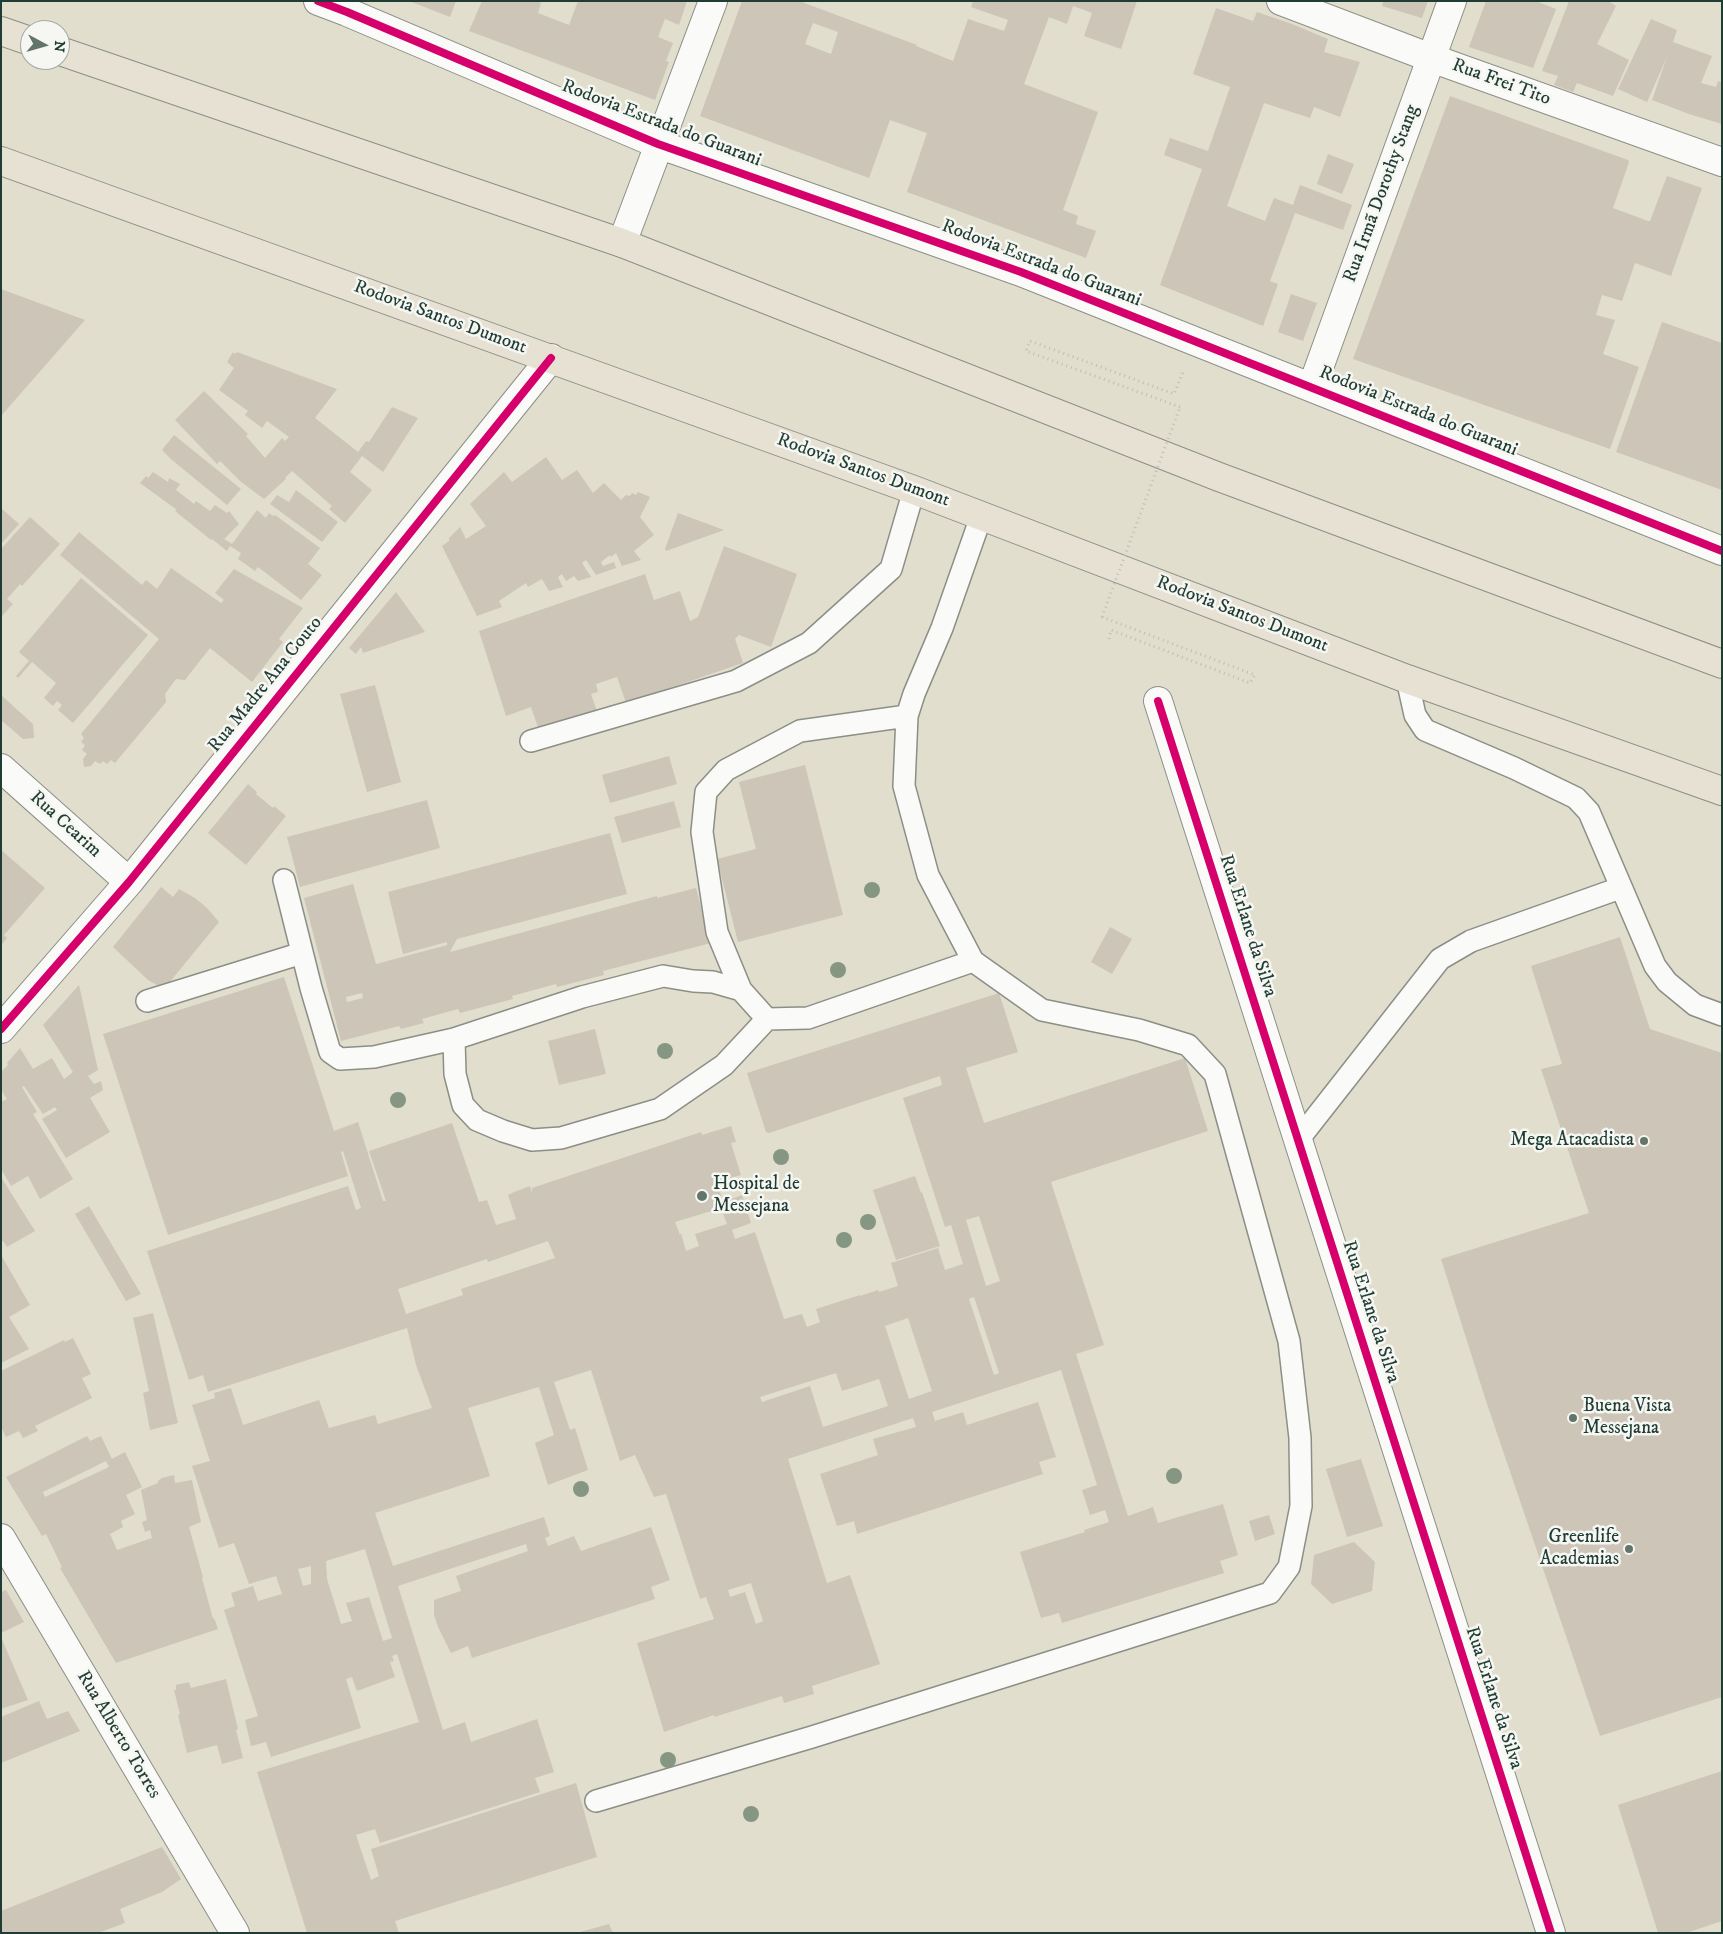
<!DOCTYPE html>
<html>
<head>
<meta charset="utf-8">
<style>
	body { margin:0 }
	#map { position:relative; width:1723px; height:1934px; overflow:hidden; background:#e1dece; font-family:"IM FELL DW Pica",serif }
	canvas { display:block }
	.frame { position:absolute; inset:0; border:2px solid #1f3d34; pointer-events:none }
	.north { position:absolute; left:20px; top:20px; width:50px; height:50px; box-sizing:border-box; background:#f6f6f2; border:1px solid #a0aca6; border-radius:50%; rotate:96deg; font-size:14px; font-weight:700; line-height:20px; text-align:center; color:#1f3d34 }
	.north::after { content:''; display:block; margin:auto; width:18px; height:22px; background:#63756a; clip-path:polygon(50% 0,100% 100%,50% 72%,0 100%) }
</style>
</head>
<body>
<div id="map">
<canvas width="1723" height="1934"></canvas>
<div class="frame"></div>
<div class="north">N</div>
</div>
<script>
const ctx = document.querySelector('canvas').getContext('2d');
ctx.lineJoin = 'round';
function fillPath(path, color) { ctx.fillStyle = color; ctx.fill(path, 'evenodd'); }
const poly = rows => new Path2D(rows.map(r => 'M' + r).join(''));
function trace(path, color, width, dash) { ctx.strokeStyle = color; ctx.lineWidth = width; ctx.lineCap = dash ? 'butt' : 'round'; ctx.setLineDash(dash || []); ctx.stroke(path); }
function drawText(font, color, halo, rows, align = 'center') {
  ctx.font = font + ' "IM FELL DW Pica",serif'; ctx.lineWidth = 5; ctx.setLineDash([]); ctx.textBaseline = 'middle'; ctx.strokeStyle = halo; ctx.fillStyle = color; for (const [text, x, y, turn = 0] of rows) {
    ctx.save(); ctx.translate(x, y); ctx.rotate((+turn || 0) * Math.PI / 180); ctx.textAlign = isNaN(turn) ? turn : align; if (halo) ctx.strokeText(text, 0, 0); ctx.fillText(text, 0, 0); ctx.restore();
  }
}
fillPath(poly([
	[409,1,456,1,450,17],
	[482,1,536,1,541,3,538,13,569,25,578,1,687,1,679,25,665,19,658,37,673,43,666,61,669,62,655,100,469,31],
	[742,1,799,1,917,45,916,46,953,61,968,19,1004,31,1008,20,971,7,973,1,1137,1,1121,49,1084,36,1092,13,1073,6,1067,24,1049,17,1024,84,1098,112,1063,210,1078,216,1076,224,1096,231,1086,258,907,192,927,133,924,132,890,120,869,178,700,116],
	[813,23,838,32,831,54,805,44],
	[1383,1,1428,1,1422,18,1382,6],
	[1486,1,1536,1,1556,9,1533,68,1469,47],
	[1569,1,1608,1,1616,6,1597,44,1629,60,1613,96,1577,83,1573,92,1554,85,1558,76,1542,71],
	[1216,8,1253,21,1257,12,1292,24,1328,39,1324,52,1360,62,1340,117,1314,107,1310,118,1264,103,1227,206,1265,221,1274,198,1293,205,1300,185,1352,205,1343,230,1295,213,1270,281,1278,284,1263,326,1160,285,1202,169,1164,155,1170,138,1208,151,1230,87,1193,74],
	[1651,19,1677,30,1673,42,1712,56,1701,83,1716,87,1718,81,1722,82,1722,124,1689,114,1652,100,1667,57,1647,102,1618,89],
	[1450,96,1628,160,1629,162,1613,208,1648,221,1650,221,1667,176,1702,188,1671,276,1635,263,1622,301,1602,295,1596,315,1615,320,1603,354,1639,367,1610,449,1353,359],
	[1328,154,1354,164,1342,194,1317,184],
	[1,289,85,320,1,416],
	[1291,294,1317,303,1303,341,1278,332],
	[1662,322,1722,343,1722,490,1616,452],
	[233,352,235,354,237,352,337,389,315,418,358,452,366,441,369,442,392,407,418,418,383,472,362,456,350,472,372,490,345,523,329,509,332,506,292,471,285,478,286,479,264,499,240,481,220,461,217,464,175,420,204,391,248,434,246,436,265,458,282,438,285,441,289,437,267,421,262,428,245,415,248,411,219,390,234,368,227,362],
	[174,435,241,489,227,505,172,460,162,450],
	[546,457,562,480,577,470,593,493,604,483,621,500,626,495,630,496,632,493,636,495,638,492,650,497,640,517,654,535,634,551,641,560,622,566,616,553,611,557,610,555,601,562,603,566,614,562,616,568,596,575,586,560,582,563,591,577,578,581,574,576,566,581,562,574,558,577,563,587,549,591,542,579,528,587,526,583,499,601,502,607,477,616,442,546,449,541,449,538,460,527,466,539,486,526,470,504,504,472,512,482],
	[153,472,168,482,169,478,180,484,176,490,194,504,196,501,210,511,215,505,227,513,229,511,239,524,224,539,232,544,257,510,266,518,269,513,273,516,275,515,320,548,308,564,322,575,301,600,258,567,255,571,238,559,241,553,230,546,227,551,212,539,211,540,175,511,177,510,140,483,146,476,148,478],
	[296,490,338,522,322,542,270,504,277,495,289,502],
	[1,508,19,524,1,544],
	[678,513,724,530,666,551,665,549],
	[30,517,60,544,22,586,20,584,7,599,13,604,1,617,1,549],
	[79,532,142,585,146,580,157,589,171,568,221,603,224,600,215,593,234,569,303,608,279,639,283,642,252,682,210,648,185,680,176,679,165,694,166,702,115,763,111,760,107,764,103,761,100,764,95,761,91,766,84,767,83,759,87,754,82,750,85,745,81,742,84,738,81,734,159,639,60,555],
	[724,546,797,574,771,647,739,635,735,639,743,663,626,703,617,677,596,684,598,692,591,694,600,720,542,739,531,707,506,716,479,631,645,574,654,600,680,591,690,621,698,617],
	[81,578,148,635,73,723,58,710,62,705,57,701,53,706,44,698,56,683,32,662,18,678,16,676,29,661,19,652],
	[396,592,425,632,363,653,361,647,356,654,349,648],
	[375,685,401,782,367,792,340,694],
	[1,695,33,724,34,738,23,739,1,720],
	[669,756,677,784,610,803,602,775],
	[805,765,843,915,738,942,717,859,756,849,739,782],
	[248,784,257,792,256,794,273,808,274,806,286,816,246,865,208,833],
	[427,800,440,848,300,887,287,837],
	[674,801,681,827,622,843,614,817],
	[610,833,627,894,457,939,450,952,657,896,657,898,696,888,711,943,603,971,604,975,557,987,556,984,512,996,513,999,460,1013,458,1009,422,1019,424,1023,401,1029,399,1026,341,1041,304,898,353,884,376,964,447,945,447,942,403,954,388,892],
	[362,993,363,998,347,1002,346,997],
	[1,850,45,888,4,935,7,938,1,945],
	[161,887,173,897,179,889,195,898,207,908,219,922,164,989,148,980,113,947],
	[1110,927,1132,939,1112,974,1091,962],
	[1620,937,1650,1029,1722,1053,1722,1697,1600,1736,1486,1401,1441,1259,1589,1213,1541,1069,1562,1064,1531,966],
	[284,977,334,1131,358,1122,383,1201,386,1201,369,1151,452,1123,479,1202,487,1200,496,1225,516,1219,508,1195,514,1192,530,1186,532,1193,532,1188,701,1132,702,1135,731,1126,736,1142,731,1143,741,1175,717,1182,723,1202,742,1195,751,1223,732,1230,735,1239,755,1232,784,1319,802,1314,807,1327,820,1322,816,1309,860,1295,860,1296,878,1290,879,1292,898,1286,891,1263,938,1248,945,1270,963,1264,951,1225,945,1227,903,1098,942,1085,940,1076,769,1133,766,1132,747,1073,999,993,1018,1052,966,1068,984,1123,1185,1058,1208,1131,1051,1182,1104,1345,1076,1354,1128,1516,1153,1507,1158,1523,1223,1504,1238,1555,1220,1561,1224,1573,1062,1623,1059,1613,1041,1618,1020,1552,1085,1532,1084,1530,1109,1522,1105,1510,1090,1515,1082,1490,1097,1485,1061,1370,932,1412,935,1421,963,1412,967,1425,1038,1402,1056,1457,1039,1462,1043,1474,857,1534,854,1521,837,1526,820,1474,878,1455,873,1439,916,1427,913,1418,788,1459,827,1583,850,1575,880,1664,812,1686,814,1694,784,1703,782,1696,714,1717,714,1715,664,1732,637,1643,714,1619,706,1597,700,1599,666,1494,654,1497,635,1455,620,1461,591,1370,554,1382,570,1430,575,1428,588,1470,548,1485,535,1443,554,1435,539,1387,468,1408,490,1476,375,1513,393,1566,544,1517,550,1536,545,1538,548,1546,574,1536,581,1551,651,1527,670,1580,651,1587,655,1599,472,1658,468,1646,451,1653,438,1627,434,1615,434,1600,461,1591,456,1576,528,1551,526,1544,398,1586,443,1730,465,1722,471,1742,537,1719,554,1772,535,1778,540,1792,380,1843,375,1829,356,1835,371,1880,379,1876,371,1849,576,1783,597,1857,395,1921,399,1933,307,1933,257,1772,419,1722,397,1654,392,1656,394,1661,390,1662,395,1677,357,1691,352,1677,346,1679,361,1728,271,1757,266,1742,251,1746,245,1720,258,1716,224,1610,235,1606,231,1593,253,1586,258,1601,282,1594,276,1576,249,1584,234,1543,219,1548,192,1466,210,1461,192,1405,215,1398,214,1393,231,1388,243,1425,319,1400,329,1428,375,1415,378,1424,432,1408,416,1365,407,1328,208,1392,203,1375,189,1380,147,1251,348,1186,356,1210,361,1208,343,1151,341,1152,348,1176,168,1235,103,1034],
	[721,1208,727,1224,695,1234,699,1246,686,1251,681,1233,680,1235,675,1222],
	[979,1216,1000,1281,986,1286,966,1220],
	[548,1241,555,1258,461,1289,463,1295,406,1314,398,1289,487,1259,488,1262],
	[974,1297,999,1373,994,1375,969,1299],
	[908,1318,932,1391,909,1399,885,1326],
	[836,1373,842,1391,879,1379,888,1406,823,1427,810,1386,762,1402,760,1397],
	[365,1549,392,1638,383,1641,369,1597,346,1603,352,1621,341,1624,327,1579,326,1561],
	[311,1566,311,1584,303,1586,298,1569],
	[751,1583,763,1621,756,1624,745,1592,730,1597,728,1590],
	[79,985,98,1070,88,1076,94,1084,101,1081,103,1090,90,1098,110,1132,66,1158,42,1119,57,1110,55,1107,43,1114,24,1086,22,1087,37,1112,33,1114,73,1179,40,1199,28,1176,11,1186,1,1169,1,1102,7,1099,1,1090,1,1072,8,1065,7,1063,20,1048,33,1069,52,1058,64,1079,73,1072,43,1025],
	[595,1029,606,1074,559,1085,548,1041],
	[915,1176,921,1193,922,1192,940,1246,896,1260,873,1190],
	[1,1177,35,1231,7,1247,3,1241,1,1242],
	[89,1206,141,1294,126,1301,75,1214],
	[1,1255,30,1305,9,1317,29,1349,1,1363],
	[153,1313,178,1423,150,1430,143,1393,149,1391,133,1318],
	[73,1338,91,1374,82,1378,92,1398,35,1426,38,1431,23,1438,19,1431,6,1437,1,1427,1,1371,64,1340,65,1342],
	[87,1436,90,1441,101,1436,112,1459,125,1452,142,1487,126,1495,135,1514,121,1521,123,1527,110,1534,117,1550,152,1538,150,1530,145,1532,142,1522,147,1520,141,1490,158,1483,158,1481,162,1478,174,1475,175,1483,192,1480,201,1522,189,1527,203,1577,202,1578,213,1619,214,1618,218,1629,116,1663,60,1568,62,1567,46,1534,42,1536,6,1477],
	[106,1461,109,1467,45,1497,43,1492],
	[1361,1459,1383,1526,1347,1537,1326,1469],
	[1269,1515,1275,1534,1255,1541,1249,1521],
	[1354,1542,1375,1562,1372,1591,1332,1604,1311,1584,1314,1555],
	[6,1590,24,1622,1,1633,1,1592],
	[1,1637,28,1700,1,1709],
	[226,1679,238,1729,236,1730,243,1758,222,1764,217,1745,187,1753,178,1715,180,1714,174,1690,176,1690,176,1685,189,1682,191,1688],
	[39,1701,47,1719,68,1711,80,1731,1,1763,1,1717],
	[1722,1771,1722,1921,1686,1933,1658,1933,1618,1805],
	[162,1847,181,1879,162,1892,120,1909,125,1923,98,1933,1,1933,1,1911],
	[609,1924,613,1933,580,1933,580,1932]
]), '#cdc5b8');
const service = poly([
	[1407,679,1415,715,1425,730,1514,768,1576,798,1589,812,1655,966,1667,982,1695,1005,1722,1015],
	[907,716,800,731,726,770,706,792,702,832,717,932,741,990,767,1019,808,1018,973,961],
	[531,741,736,681,809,643,891,569,914,490],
	[284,880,311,988,330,1052,340,1059,374,1057,454,1039],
	[741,990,713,982,693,981,663,976,582,997,454,1039,455,1074,463,1105,477,1120,503,1131,532,1140,561,1138,660,1109,724,1065,767,1019],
	[147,1001,302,953],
	[1298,1140,1440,959,1471,941,1620,888],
	[596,1801,812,1737,1270,1593,1289,1567,1301,1506,1300,1438,1289,1341,1215,1074,1188,1045,1139,1030,1042,1010,973,961,928,875,904,786,907,716,914,694,942,628,982,514]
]);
const minor = poly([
	[318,1,347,12,658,144,1021,272,1722,551],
	[1281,1,1431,58,1722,162],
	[622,243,713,1],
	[1312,387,1452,1],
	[1158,701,1551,1933],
	[1,768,129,882],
	[1,1029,129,882,551,358],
	[1,1538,235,1933]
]);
const trunk = poly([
	[1,31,30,41],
	[60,51,622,243,1219,477,1722,664],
	[1,161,914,490,1407,679,1722,791]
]);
trace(service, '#8b8f85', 24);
trace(minor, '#8b8f85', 30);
trace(trunk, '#8b8f85', 30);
trace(poly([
	[1180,407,1026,351,1030,341,1174,394,1183,372],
	[1102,617,1255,675,1250,683,1111,630,1108,643]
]), '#bbbeba', 3, [1, 4]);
trace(service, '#fafaf8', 21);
trace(minor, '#fafaf8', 28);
trace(trunk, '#e7e1d4', 28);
trace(poly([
	[1102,617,1180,407]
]), '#bbbeba', 3, [1, 4]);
trace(poly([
	[318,1,347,12,658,144,1021,272,1722,551],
	[1158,701,1551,1933],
	[1,1029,129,882,551,358]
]), '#d6006c', 8);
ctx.fillStyle = '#859683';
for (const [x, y] of [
	[872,890],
	[838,970],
	[665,1051],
	[398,1100],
	[781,1157],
	[868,1222],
	[844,1240],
	[1174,1476],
	[581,1489],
	[668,1760],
	[751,1814]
]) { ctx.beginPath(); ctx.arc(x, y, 8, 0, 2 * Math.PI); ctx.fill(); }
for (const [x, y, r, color] of [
	[1644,1141,5,"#63756a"],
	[702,1196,6,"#63756a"],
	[1573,1418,5,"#63756a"],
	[1629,1549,5,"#63756a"]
]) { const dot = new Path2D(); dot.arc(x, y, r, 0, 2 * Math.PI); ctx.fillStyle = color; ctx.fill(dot); trace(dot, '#f6f6f2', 2); }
drawText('19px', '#1f3d34', '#f6f6f2', [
	["Rua Frei Tito",1501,83,20],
	["Rodovia Estrada do Guarani",661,124,21],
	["Rua Irmã Dorothy Stang",1382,194,-70],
	["Rodovia Estrada do Guarani",1041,264,21],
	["Rodovia Santos Dumont",440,318,20],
	["Rodovia Estrada do Guarani",1418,412,22],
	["Rodovia Santos Dumont",863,471,20],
	["Rodovia Santos Dumont",1242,615,21],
	["Rua Madre Ana Couto",266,685,-51],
	["Rua Cearim",65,825,42],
	["Rua Erlane da Silva",1247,926,72],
	["Rua Erlane da Silva",1370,1312,72],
	["Rua Erlane da Silva",1493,1698,72],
	["Rua Alberto Torres",118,1735,59]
]);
drawText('19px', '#1f3d34', '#f6f6f2', [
	["Mega Atacadista",1634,1141],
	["Hospital de",713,1185,"left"],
	["Messejana",713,1207,"left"],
	["Buena Vista",1583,1407,"left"],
	["Messejana",1583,1429,"left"],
	["Greenlife",1619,1538],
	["Academias",1619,1560]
], 'right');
</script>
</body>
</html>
